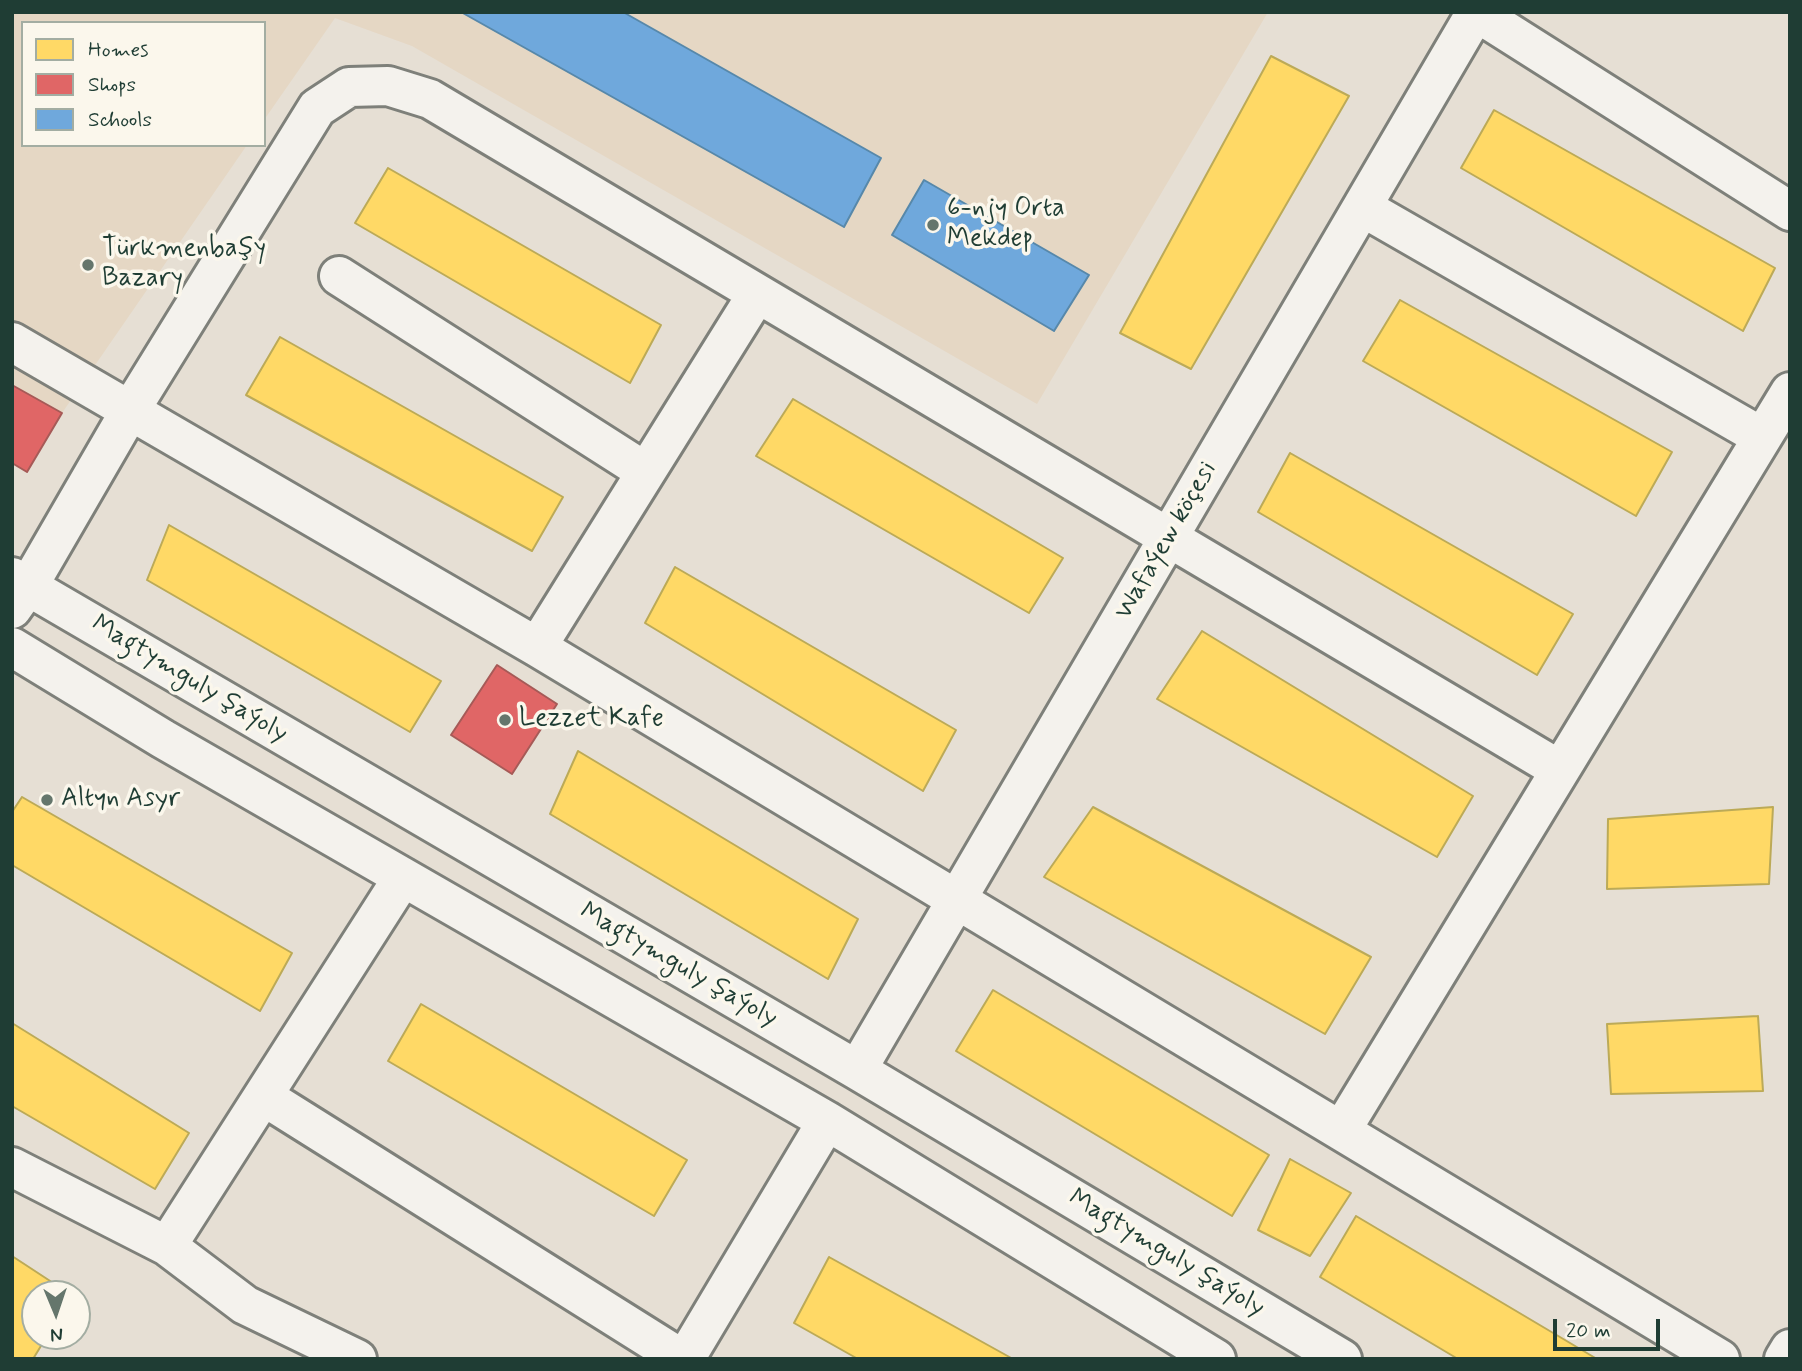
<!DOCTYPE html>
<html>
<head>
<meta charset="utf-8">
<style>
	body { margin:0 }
	#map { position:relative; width:1802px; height:1371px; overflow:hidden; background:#e6dfd4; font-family:Mynerve,sans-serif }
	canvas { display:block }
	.frame { position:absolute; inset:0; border:14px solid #1f3d34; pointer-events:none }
	.legend { position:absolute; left:21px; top:21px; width:245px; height:126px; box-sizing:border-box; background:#fbf7ec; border:2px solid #a3ada2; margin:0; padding:9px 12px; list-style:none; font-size:21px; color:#1f3d34 }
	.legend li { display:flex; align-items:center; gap:14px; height:35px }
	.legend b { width:35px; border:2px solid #a3ada2 }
	.north { position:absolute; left:21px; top:1280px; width:70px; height:70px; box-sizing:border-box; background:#fbf7ec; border:2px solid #a3ada2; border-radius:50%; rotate:178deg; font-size:19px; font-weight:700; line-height:28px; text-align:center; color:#1f3d34 }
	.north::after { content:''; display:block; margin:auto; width:24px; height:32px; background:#65766c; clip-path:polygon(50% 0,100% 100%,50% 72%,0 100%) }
	.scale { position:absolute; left:1553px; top:1319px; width:107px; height:32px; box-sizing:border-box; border:4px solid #1f3d34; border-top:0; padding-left:9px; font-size:21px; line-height:24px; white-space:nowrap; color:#1f3d34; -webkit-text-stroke:5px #fbf7ec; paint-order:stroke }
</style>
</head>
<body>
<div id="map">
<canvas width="1802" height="1371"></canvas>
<div class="frame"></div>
<ul class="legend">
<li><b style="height:19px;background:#ffd966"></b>Homes</li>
<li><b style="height:19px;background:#e06666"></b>Shops</li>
<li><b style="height:19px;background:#6fa8dc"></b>Schools</li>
</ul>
<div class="north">N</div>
<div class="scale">20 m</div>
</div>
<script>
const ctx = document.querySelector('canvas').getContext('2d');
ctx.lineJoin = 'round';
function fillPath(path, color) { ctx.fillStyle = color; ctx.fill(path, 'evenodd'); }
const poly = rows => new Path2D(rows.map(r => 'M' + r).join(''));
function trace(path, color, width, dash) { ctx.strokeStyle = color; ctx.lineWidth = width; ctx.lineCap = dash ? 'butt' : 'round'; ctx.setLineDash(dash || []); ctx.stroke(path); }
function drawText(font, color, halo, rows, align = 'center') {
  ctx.font = font + ' Mynerve,sans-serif'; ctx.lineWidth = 7; ctx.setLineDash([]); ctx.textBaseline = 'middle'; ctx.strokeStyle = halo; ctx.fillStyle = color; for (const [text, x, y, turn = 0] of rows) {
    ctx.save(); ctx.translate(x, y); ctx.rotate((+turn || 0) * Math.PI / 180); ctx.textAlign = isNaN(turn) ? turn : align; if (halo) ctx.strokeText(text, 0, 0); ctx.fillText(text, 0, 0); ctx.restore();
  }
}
fillPath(poly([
	[12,12,1268,12,1037,404,412,46,335,18,264,120,264,23,23,23,23,145,247,145,62,413,12,385]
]), '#e5d7c4');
const homes = poly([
	[1271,56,1349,96,1191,369,1120,333,1271,56],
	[1494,110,1775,268,1743,331,1461,168,1494,110],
	[388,168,661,325,630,383,355,223,388,168],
	[1400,300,1672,452,1636,516,1363,361,1400,300],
	[280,337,563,497,532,551,246,395,280,337],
	[793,399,1063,558,1029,613,756,456,793,399],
	[1290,453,1573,614,1537,675,1258,512,1290,453],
	[169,525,441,681,410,732,147,580,169,525],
	[675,567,956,730,923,791,645,623,675,567],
	[1202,631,1473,796,1437,857,1157,699,1202,631],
	[578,751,858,919,828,979,550,814,578,751],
	[22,797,292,953,260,1011,12,865,12,812,22,797],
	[1093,807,1371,957,1325,1034,1044,877,1093,807],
	[1773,807,1769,884,1607,889,1608,819,1773,807],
	[993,990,1269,1155,1232,1216,956,1051,993,990],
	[421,1004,687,1160,654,1216,388,1061,421,1004],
	[1758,1016,1763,1091,1611,1094,1607,1024,1758,1016],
	[12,1023,189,1133,155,1189,12,1106,12,1023],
	[1290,1159,1351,1193,1310,1256,1258,1230,1290,1159],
	[1356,1216,1597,1359,1458,1359,1320,1277,1356,1216],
	[12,1256,70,1294,35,1294,35,1336,47,1336,33,1359,12,1359,12,1256],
	[829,1257,1013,1359,858,1359,794,1323,829,1257]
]);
fillPath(homes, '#ffd966');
trace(homes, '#bcaa57', 2);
const shops = poly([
	[12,385,62,413,27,472,12,463,12,385],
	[497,665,557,704,512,774,451,735,497,665]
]);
fillPath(shops, '#e06666');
trace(shops, '#a65a57', 2);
const schools = poly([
	[461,12,623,12,881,158,844,227,461,12],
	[924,180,1089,275,1054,331,892,235,924,180]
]);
fillPath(schools, '#6fa8dc');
trace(schools, '#5788aa', 2);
const minor = poly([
	[1476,12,1790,211],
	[1362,207,1762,437],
	[339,276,646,472],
	[12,342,537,647,1720,1359],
	[12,577,857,1070,1342,1359],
	[12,609,29,585,131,409,317,108,349,87,388,86,430,99,1560,770],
	[12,647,163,739,827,1121,1216,1359],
	[537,647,757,294],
	[857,1070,1476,12],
	[263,1096,682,1359],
	[1341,1131,1790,392],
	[12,1167,167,1246,245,1305,357,1359],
	[167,1246,403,877],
	[685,1359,827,1121],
	[1784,1359,1790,1349]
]);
trace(minor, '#7e807a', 44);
trace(minor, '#f4f2ed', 38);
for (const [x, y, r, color] of [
	[933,225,7,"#65766c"],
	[88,265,7,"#65766c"],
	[505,720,7,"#65766c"],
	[47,800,7,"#65766c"]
]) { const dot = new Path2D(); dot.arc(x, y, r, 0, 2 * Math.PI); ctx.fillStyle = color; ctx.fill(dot); trace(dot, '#fbf7ec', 2.5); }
drawText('26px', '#1f3d34', '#fbf7ec', [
	["6-njy Orta",947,210],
	["Mekdep",947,240],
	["Türkmenbaşy",102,250],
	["Bazary",102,280],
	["Lezzet Kafe",519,720],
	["Altyn Asyr",61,800]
], 'left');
drawText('26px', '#1f3d34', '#fbf7ec', [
	["Wafaýew köçesi",1167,541,-60],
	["Magtymguly şaýoly",189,680,31],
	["Magtymguly şaýoly",678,966,30],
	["Magtymguly şaýoly",1166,1254,31]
]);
</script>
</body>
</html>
